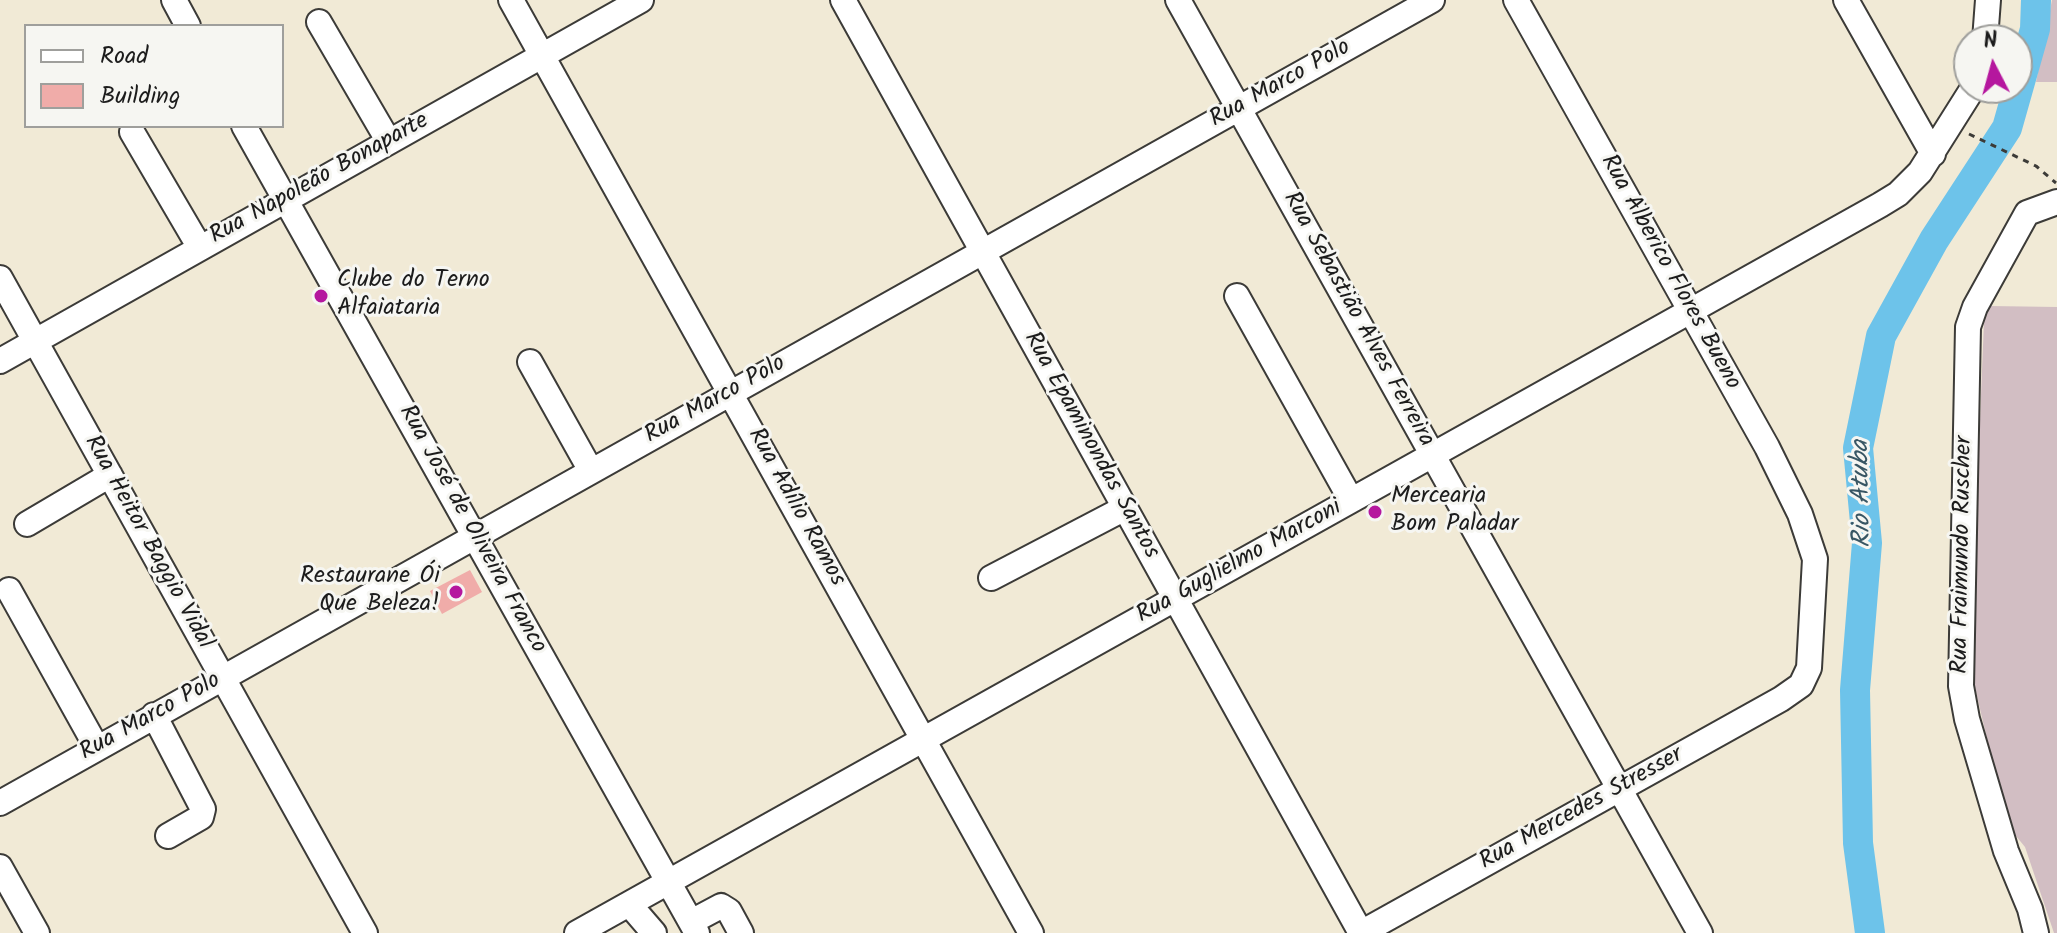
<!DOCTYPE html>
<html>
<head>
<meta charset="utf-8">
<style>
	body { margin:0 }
	#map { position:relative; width:2057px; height:933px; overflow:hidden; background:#f1ead6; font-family:Kalam,sans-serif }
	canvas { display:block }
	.legend { position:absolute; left:24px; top:24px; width:260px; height:104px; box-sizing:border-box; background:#f6f6f2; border:2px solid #9f9f9c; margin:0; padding:10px 14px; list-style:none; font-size:24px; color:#1c1c1c }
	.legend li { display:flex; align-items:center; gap:16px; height:40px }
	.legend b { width:40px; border:2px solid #9f9f9c }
	.north { position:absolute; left:1953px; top:24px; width:80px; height:80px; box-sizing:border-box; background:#f6f6f2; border:2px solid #9f9f9c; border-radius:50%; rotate:354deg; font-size:22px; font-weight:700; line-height:32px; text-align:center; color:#1c1c1c }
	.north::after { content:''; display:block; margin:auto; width:28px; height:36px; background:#b5179e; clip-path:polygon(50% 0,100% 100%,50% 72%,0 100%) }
</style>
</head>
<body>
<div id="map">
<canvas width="2057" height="933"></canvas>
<ul class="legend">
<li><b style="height:10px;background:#fff"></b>Road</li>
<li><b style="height:22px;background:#f0aca9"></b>Building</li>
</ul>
<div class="north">N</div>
</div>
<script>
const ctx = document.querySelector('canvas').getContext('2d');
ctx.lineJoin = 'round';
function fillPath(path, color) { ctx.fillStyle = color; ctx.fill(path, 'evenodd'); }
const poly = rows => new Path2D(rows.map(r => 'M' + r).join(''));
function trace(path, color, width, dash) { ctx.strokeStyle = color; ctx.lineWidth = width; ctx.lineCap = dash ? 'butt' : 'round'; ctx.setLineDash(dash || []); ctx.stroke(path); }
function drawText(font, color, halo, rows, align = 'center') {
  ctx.font = font + ' Kalam,sans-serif'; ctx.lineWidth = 6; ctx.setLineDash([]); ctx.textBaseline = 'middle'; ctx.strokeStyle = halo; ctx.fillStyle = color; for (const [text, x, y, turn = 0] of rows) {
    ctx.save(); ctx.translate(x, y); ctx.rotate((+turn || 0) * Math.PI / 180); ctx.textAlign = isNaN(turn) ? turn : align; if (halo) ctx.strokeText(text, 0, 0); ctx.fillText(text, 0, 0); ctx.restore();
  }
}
fillPath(poly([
	[2052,0,2057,0,2057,82,2036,82],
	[1990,306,2057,307,2057,933,2054,933,2025,847,2007,825,1970,666,1984,321]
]), '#d2bec3');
trace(poly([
	[1870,933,1858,843,1855,690,1867,543,1858,448,1881,336,1934,240,2007,128,2035,29,2036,0]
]), '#6dc3ea', 30);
fillPath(poly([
	[470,570,482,592,442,614,430,591]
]), '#f0aca9');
const minor = poly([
	[174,0,188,26],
	[511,0,1031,933],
	[843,0,1361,933],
	[1178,0,1700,933],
	[1846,0,1933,154],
	[319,22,389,142],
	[1985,40,1988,0],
	[244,126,697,933],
	[132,132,200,248],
	[0,278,365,933],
	[1237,296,1351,500],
	[0,361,641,0],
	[530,362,591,471],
	[27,524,110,475],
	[991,578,1125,508],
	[9,590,97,748],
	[154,715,203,809,201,817,168,836],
	[0,803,1432,0],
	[0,867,37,933],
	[629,904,654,933],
	[691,922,721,906,729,911,741,933],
	[577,933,1880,205,1898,194,1920,172,1973,88],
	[1361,933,1781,699,1801,685,1809,668,1815,559,1800,514,1767,447,1516,0],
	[2036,933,2030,909,2006,851,1967,719,1961,686,1968,327,1975,307,2027,213,2057,202]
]);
trace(minor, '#3c3b38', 28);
trace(poly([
	[1969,134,2036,166,2056,183]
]), '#3c3b38', 3, [6, 6]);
trace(minor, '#fff', 24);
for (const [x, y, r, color] of [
	[321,296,8,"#b5179e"],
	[1375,512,8,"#b5179e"],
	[456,592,8,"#b5179e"]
]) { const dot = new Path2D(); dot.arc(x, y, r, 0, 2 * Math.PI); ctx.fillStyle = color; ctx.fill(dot); trace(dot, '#f6f6f2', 3); }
drawText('24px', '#1c1c1c', '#f6f6f2', [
	["Rua Marco Polo",1281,85,-29],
	["Rua Napoleão Bonaparte",320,180,-29],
	["Rua Alberico Flores Bueno",1669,273,61],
	["Rua Sebastião Alves Ferreira",1357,320,61],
	["Rua Marco Polo",716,401,-29],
	["Rua Epaminondas Santos",1090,446,61],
	["Rua Adílio Ramos",795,508,61],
	["Rua José de Oliveira Franco",471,530,61],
	["Rua Heitor Baggio Vidal",147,543,61],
	["Rua Fraimundo Ruscher",1964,555,-89],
	["Rua Guglielmo Marconi",1240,563,-29],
	["Rua Marco Polo",151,718,-29],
	["Rua Mercedes Stresser",1582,810,-29]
]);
drawText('24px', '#1c1c1c', '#f6f6f2', [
	["Clube do Terno",337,282],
	["Alfaiataria",337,310],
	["Mercearia",1391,498],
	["Bom Paladar",1391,526],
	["Restaurane Ói",440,578,"right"],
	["Que Beleza!",440,606,"right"]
], 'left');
drawText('italic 26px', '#385664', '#f6f6f2', [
	["Rio Atuba",1864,494,-91]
]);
</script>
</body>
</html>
